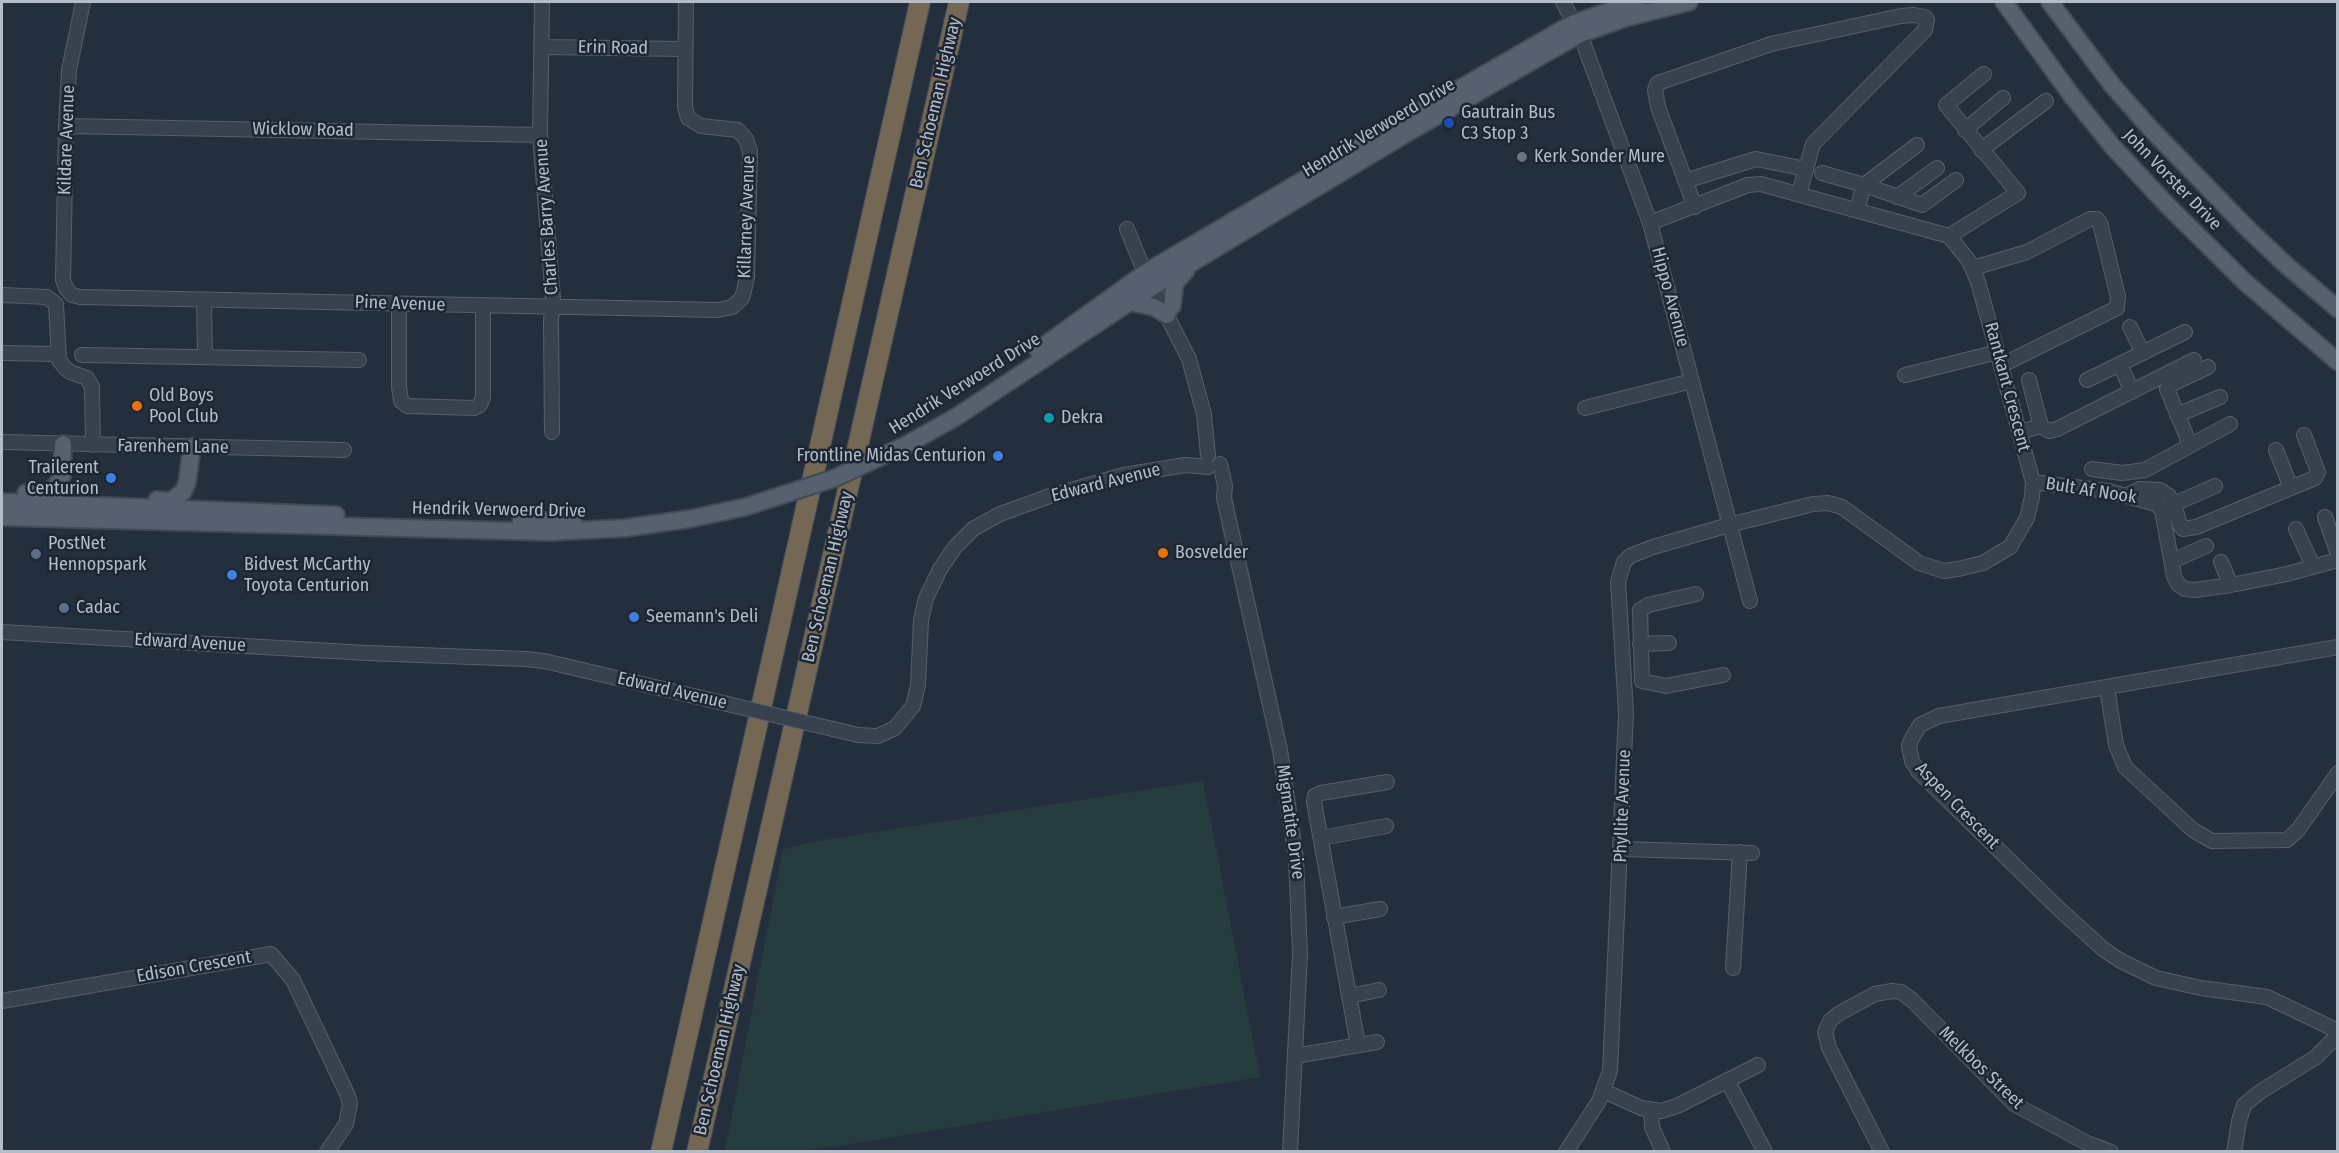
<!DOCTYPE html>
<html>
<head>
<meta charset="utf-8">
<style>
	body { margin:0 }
	#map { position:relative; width:2339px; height:1153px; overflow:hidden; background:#242f3e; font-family:"Fira Sans Condensed",sans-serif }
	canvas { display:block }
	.frame { position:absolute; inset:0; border:3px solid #b4bcc9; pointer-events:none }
</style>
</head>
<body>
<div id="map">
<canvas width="2339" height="1153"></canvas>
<div class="frame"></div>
</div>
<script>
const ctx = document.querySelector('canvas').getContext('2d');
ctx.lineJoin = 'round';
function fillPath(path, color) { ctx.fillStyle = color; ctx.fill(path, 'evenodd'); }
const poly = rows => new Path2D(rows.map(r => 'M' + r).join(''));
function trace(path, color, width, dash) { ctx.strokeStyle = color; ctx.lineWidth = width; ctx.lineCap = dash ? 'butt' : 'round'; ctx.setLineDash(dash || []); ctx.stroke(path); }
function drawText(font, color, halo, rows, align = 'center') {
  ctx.font = font + ' "Fira Sans Condensed",sans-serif'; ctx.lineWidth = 5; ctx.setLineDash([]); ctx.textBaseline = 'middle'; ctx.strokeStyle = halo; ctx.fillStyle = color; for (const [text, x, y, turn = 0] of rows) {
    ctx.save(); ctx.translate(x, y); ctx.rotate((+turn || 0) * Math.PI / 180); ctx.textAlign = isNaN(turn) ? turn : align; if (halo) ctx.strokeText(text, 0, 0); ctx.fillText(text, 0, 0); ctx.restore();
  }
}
fillPath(poly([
	[1203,781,1260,1077,832,1147,793,1152,725,1151,783,849,818,841]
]), '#263c3f');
const minor = poly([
	[83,2,69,70,66,126,63,280,66,288,72,295,80,297,718,310,732,307,742,298,744,291,747,277,750,151,746,139,738,130,701,126,688,118,685,107,686,2],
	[542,2,540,135,553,299,551,320,552,432],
	[1563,2,1580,34,1650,223,1750,601],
	[542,47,684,49],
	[66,126,540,135],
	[1965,130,2003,98],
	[1981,150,2046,101],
	[1822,173,1864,185,1917,145],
	[1685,181,1756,159,1806,169],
	[1897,197,1937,168],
	[1695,207,1658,107,1655,90,1658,83,1771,44,1901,16,1914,15,1925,17,1927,20,1925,30,1813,144,1799,194],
	[1857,210,1864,185,1922,205,1956,180],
	[1127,229,1145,273,1189,359,1204,414,1208,455],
	[1949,236,2018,193,1946,105,1984,74],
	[1973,268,2027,252,2090,219,2097,219,2100,223,2118,297,2117,308,2002,365],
	[2,295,47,297,56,304,59,360,65,368,70,372,87,378,92,387,93,445],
	[204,300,205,357],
	[399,304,399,387,401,401,407,406,474,408,480,405,483,397,483,307],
	[2130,327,2143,353],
	[2,353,58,354],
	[82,355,359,360],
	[1905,375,1998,352],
	[2087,380,2120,364],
	[2132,392,2120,364,2185,332],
	[1585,408,1692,381],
	[2177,415,2220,397],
	[2041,426,2049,431,2057,429,2194,360],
	[2020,432,2041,426,2029,380],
	[2,442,344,450],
	[2190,445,2167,389,2170,385,2208,367],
	[2276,450,2291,488],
	[1220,464,1225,486,1224,498,1280,750,1296,859,1300,954,1290,1152],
	[2092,469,2122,473,2145,470,2230,424],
	[2033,482,2108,491,2156,504,2162,510,2174,576,2178,584,2185,589,2195,590,2231,585,2287,574,2338,560],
	[2127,495,2140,489,2160,490,2169,496,2174,504,2180,525,2183,529,2196,527,2315,478,2318,472,2304,435],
	[2174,504,2215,486],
	[2325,517,2338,554],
	[2296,529,2313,566],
	[2172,561,2206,546],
	[2221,562,2231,585],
	[1696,594,1648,605,1640,610,1642,681,1666,686,1723,675],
	[2,632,367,653,525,659,544,661,719,702],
	[1640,644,1669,643],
	[2338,647,1939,716,1920,725,1911,740,1909,746,1912,761,1918,771,2058,908,2103,949,2121,961,2156,978,2201,988,2267,997,2338,1031],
	[2107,688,2116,745,2125,767,2193,830,2212,841,2287,840,2298,830,2338,773],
	[858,735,878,736,895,728,913,706,918,685,921,620,926,598,940,569,955,547,973,529,1000,514,1050,496,1124,475,1185,465,1208,467],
	[1321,838,1386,826],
	[1621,849,1752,853],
	[1334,917,1380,909],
	[1733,968,1740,852],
	[1349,996,1379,990],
	[2,1001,271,954,293,980,348,1096,350,1104,346,1124,327,1152],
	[1358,1045,1314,802,1315,796,1321,793,1387,782],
	[1295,1056,1377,1042],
	[1727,1080,1765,1152],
	[1604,1091,1641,1108,1661,1111,1677,1106,1758,1065],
	[1651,1111,1652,1127,1663,1152],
	[1566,1152,1599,1101,1610,1071,1626,713,1618,582,1624,562,1630,556,1653,547,1729,525,1813,504,1828,503,1842,507,1919,563,1944,571,1958,569,1983,563,2010,547,2027,518,2032,497,2033,482,1978,282,1969,261,1949,236,1761,184,1748,185,1650,223],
	[1882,1152,1829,1048,1825,1032,1830,1021,1838,1014,1875,994,1892,991,1901,992,1912,1000,2014,1104,2087,1143,2111,1152],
	[2234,1152,2239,1121,2244,1105,2260,1092,2316,1057,2338,1035]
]);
const major = poly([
	[2004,2,2072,96,2113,147,2168,206,2246,283,2338,362],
	[2050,2,2112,85,2150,128,2247,228,2286,265,2338,309],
	[1130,302,1154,307,1167,315],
	[1172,306,1175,283,1186,270],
	[1038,350,1145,273,1440,100,1574,23,1637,2],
	[906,445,956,417,1160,282,1402,136,1546,53,1580,34,1625,18,1689,2],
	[26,493,45,494,56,486,62,476,63,444],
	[157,500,171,501,183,492,187,483,192,447],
	[2,502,336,515],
	[2,517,549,532,625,528,689,519,745,507],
	[521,521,573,521]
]);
const highway = poly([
	[661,1152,920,2],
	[697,1152,959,2]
]);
trace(minor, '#565f6c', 16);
trace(major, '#414a57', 20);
trace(highway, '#434c59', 22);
trace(minor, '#38414e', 14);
trace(major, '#56606e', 16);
trace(highway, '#746855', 20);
const minorBridge = poly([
	[719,702,858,735]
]);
const majorBridge = poly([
	[745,507,835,478,906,445]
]);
trace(minorBridge, '#565f6c', 16, []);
trace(majorBridge, '#414a57', 20, []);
trace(minorBridge, '#38414e', 14);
trace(majorBridge, '#56606e', 16);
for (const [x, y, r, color] of [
	[1449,123,6,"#1a4fb4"],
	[1522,157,6,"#6b7280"],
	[137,406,6,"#e8710a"],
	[1049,418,6,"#0f9aa8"],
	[998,456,6,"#3f7fe0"],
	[111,478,6,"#3f7fe0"],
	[1163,553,6,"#e8710a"],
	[36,554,6,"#5c6f8a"],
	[232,575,6,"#3f7fe0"],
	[64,608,6,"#5c6f8a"],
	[634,617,6,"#3f7fe0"]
]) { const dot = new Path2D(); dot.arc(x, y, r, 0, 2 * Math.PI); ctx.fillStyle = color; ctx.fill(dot); trace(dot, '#1d2633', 2); }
drawText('18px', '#b4bcc9', '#1d2633', [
	["Erin Road",613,48,1],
	["Ben Schoeman Highway",936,103,-77],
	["Hendrik Verwoerd Drive",1379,128,-31],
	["Wicklow Road",303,130,1],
	["Kildare Avenue",67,140,-88],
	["John Vorster Drive",2172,180,46],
	["Charles Barry Avenue",547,217,-94],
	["Killarney Avenue",747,217,-88],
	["Hippo Avenue",1670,297,75],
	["Pine Avenue",400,304,2],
	["Hendrik Verwoerd Drive",965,384,-32],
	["Rantkant Crescent",2007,387,75],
	["Farenhem Lane",173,447,1],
	["Edward Avenue",1106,483,-14],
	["Bult Af Nook",2091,491,9],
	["Hendrik Verwoerd Drive",499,510,1],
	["Ben Schoeman Highway",828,577,-77],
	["Edward Avenue",190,643,3],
	["Edward Avenue",672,691,13],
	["Phyllite Avenue",1623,806,-88],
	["Aspen Crescent",1957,806,46],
	["Migmatite Drive",1290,822,82],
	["Edison Crescent",194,967,-10],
	["Ben Schoeman Highway",720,1050,-77],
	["Melkbos Street",1981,1068,44]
]);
drawText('18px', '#b4bcc9', '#1d2633', [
	["Gautrain Bus",1461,113],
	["C3 Stop 3",1461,134],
	["Kerk Sonder Mure",1534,157],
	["Old Boys",149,396],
	["Pool Club",149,417],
	["Dekra",1061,418],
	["Frontline Midas Centurion",986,456,"right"],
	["Trailerent",99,468,"right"],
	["Centurion",99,489,"right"],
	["PostNet",48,544],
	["Hennopspark",48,565],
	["Bosvelder",1175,553],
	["Bidvest McCarthy",244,565],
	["Toyota Centurion",244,586],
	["Cadac",76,608],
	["Seemann's Deli",646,617]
], 'left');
</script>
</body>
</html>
